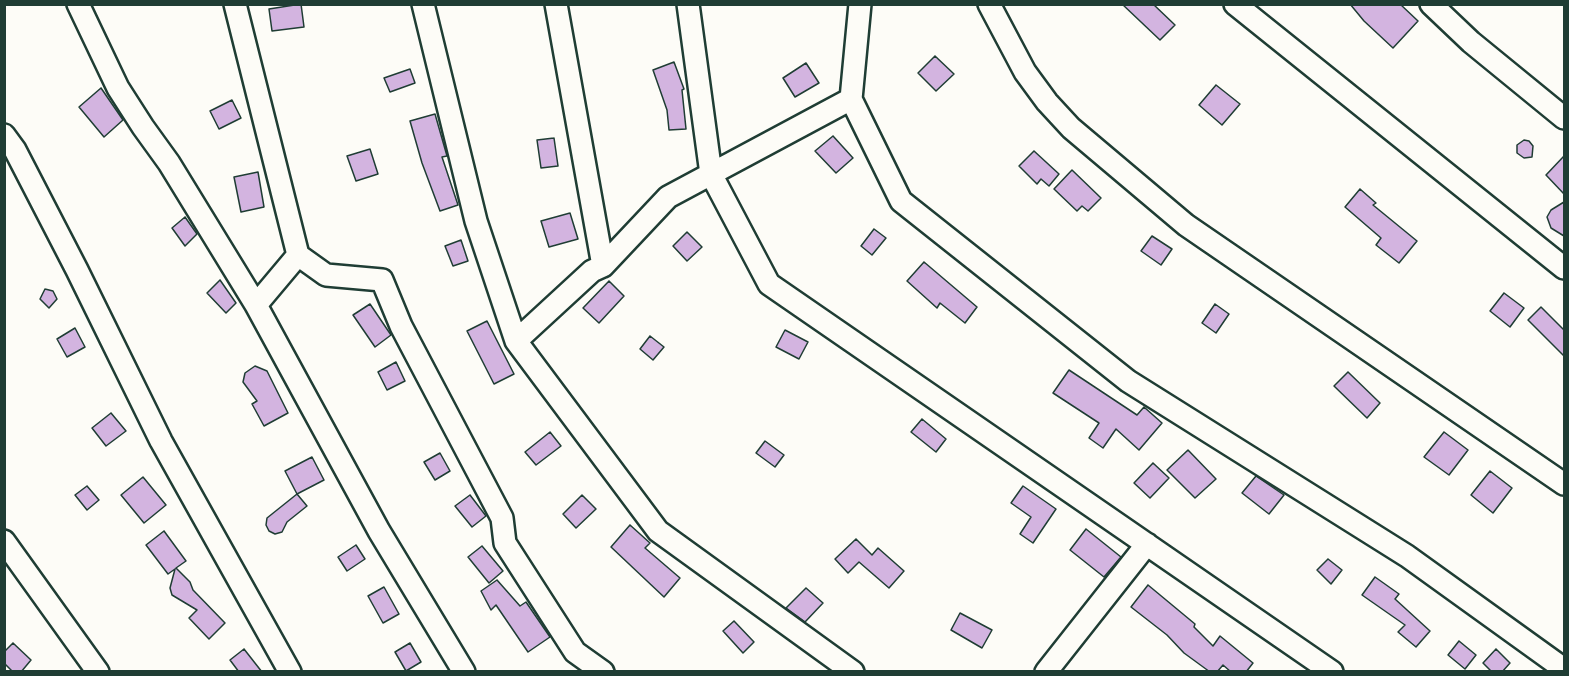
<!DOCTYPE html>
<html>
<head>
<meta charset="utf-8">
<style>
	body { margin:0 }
	#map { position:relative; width:1569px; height:676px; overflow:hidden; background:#fdfcf7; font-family:Caveat,sans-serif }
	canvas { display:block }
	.frame { position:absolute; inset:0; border:6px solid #1f3d34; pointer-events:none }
</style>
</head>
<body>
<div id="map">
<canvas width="1569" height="676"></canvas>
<div class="frame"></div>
</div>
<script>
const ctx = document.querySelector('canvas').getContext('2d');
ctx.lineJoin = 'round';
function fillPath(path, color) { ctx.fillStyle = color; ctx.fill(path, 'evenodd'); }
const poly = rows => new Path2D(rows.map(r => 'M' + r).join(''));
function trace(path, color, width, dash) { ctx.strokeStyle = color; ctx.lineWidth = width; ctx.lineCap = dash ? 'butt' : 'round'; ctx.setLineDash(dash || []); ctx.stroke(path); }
const building = poly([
	[301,4,304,27,272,31,269,9,301,4],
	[1122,4,1153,4,1175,25,1160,40,1122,4],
	[1350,4,1400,4,1418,21,1393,48,1364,21,1350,4],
	[935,56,954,74,936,91,918,73,935,56],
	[674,62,684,89,682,90,686,129,669,130,667,110,653,70,674,62],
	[806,63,819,83,795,97,783,78,806,63],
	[410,69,415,83,390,92,384,78,410,69],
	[1216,85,1240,104,1222,125,1199,105,1216,85],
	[101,88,123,120,104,137,79,107,101,88],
	[232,100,241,118,219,129,210,111,232,100],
	[435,114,447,156,442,157,458,205,440,211,422,163,410,121,435,114],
	[833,136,853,158,836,173,815,151,833,136],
	[554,138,558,166,541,168,537,140,554,138],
	[1524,140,1529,141,1533,146,1532,157,1524,158,1517,153,1517,145,1524,140],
	[370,149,378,174,356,181,347,156,370,149],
	[1034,151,1059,174,1049,186,1041,179,1037,184,1019,166,1034,151],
	[1564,156,1564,194,1546,175,1564,156],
	[1072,170,1101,198,1088,211,1082,206,1077,211,1054,189,1072,170],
	[258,172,264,207,241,212,234,177,258,172],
	[1360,189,1376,203,1373,205,1417,241,1399,263,1376,245,1381,238,1345,207,1360,189],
	[1564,202,1564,236,1551,228,1547,217,1551,210,1564,202],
	[570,213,578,239,549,247,541,221,570,213],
	[185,217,197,234,185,246,172,228,185,217],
	[874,229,886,238,872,255,861,246,874,229],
	[687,232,702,247,687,261,673,246,687,232],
	[1152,236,1172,249,1161,265,1141,251,1152,236],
	[461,240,468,261,453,266,445,246,461,240],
	[924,262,977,307,965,323,940,303,937,308,907,281,924,262],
	[220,280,236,303,226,313,207,293,220,280],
	[609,281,624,296,599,323,583,308,609,281],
	[45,289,53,291,57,299,49,308,40,299,45,289],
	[1504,293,1524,308,1510,327,1490,311,1504,293],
	[370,304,391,335,375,347,353,315,370,304],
	[1215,304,1229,314,1216,333,1202,323,1215,304],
	[1541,307,1564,330,1564,356,1528,320,1541,307],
	[487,321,514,374,494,384,467,331,487,321],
	[75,328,85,347,67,357,57,339,75,328],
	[785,330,808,342,799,359,776,347,785,330],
	[650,336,664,347,653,360,640,349,650,336],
	[396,362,405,381,387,390,378,372,396,362],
	[255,366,267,371,288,413,264,426,252,404,257,401,243,382,245,373,255,366],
	[1069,370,1137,415,1144,407,1162,423,1139,450,1116,429,1103,448,1089,438,1099,423,1053,393,1069,370],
	[1348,372,1380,403,1367,418,1334,386,1348,372],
	[111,413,126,431,106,446,92,428,111,413],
	[922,419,946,439,936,452,911,432,922,419],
	[550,432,561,446,536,465,525,452,550,432],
	[1444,432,1468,450,1449,475,1424,457,1444,432],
	[765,441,784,455,775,467,756,453,765,441],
	[1188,450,1216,479,1195,498,1167,470,1188,450],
	[440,453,450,471,435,480,424,462,440,453],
	[312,457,324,480,297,494,285,471,312,457],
	[1153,463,1169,478,1150,498,1134,483,1153,463],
	[1490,471,1512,488,1493,513,1471,495,1490,471],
	[1256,476,1284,495,1269,514,1242,493,1256,476],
	[143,477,166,505,144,523,121,495,143,477],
	[87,486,99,500,87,510,75,495,87,486],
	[1023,486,1056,509,1033,543,1020,534,1031,517,1011,503,1023,486],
	[297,494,307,506,287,522,282,532,275,534,269,531,266,525,267,518,297,494],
	[470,495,486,516,472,527,455,506,470,495],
	[582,495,596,509,576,528,563,514,582,495],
	[630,525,650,543,645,548,680,578,664,597,611,547,630,525],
	[1086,529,1121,557,1104,577,1070,550,1086,529],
	[164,531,186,561,176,568,190,582,193,590,225,623,209,639,189,618,197,610,172,595,170,588,175,569,168,574,146,545,164,531],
	[856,539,872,555,878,548,904,571,889,588,859,562,848,573,835,559,856,539],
	[356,545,365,559,347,571,338,557,356,545],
	[482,546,503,571,489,583,468,557,482,546],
	[1328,559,1342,570,1331,584,1317,570,1328,559],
	[1375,577,1399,594,1395,599,1430,631,1416,647,1398,632,1405,625,1362,595,1375,577],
	[497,580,520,606,526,602,550,637,528,652,496,605,491,610,481,591,497,580],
	[1148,585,1195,624,1194,627,1213,646,1220,636,1253,663,1246,672,1231,672,1223,665,1217,672,1210,672,1184,653,1167,635,1131,607,1148,585],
	[384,587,399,614,383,623,368,596,384,587],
	[806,588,823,603,805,622,786,608,806,588],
	[960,613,992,630,982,648,951,630,960,613],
	[734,621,754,642,743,653,723,631,734,621],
	[1459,641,1476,655,1465,669,1448,655,1459,641],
	[13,643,31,660,21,672,13,672,4,663,4,652,13,643],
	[410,643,421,662,406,671,395,652,410,643],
	[244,649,262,672,239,672,230,660,244,649],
	[1496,649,1510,663,1502,672,1492,672,1483,663,1496,649]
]);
fillPath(building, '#d3b4e0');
trace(building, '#1f3d34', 1.5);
const minor = poly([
	[78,4,118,88,143,127,169,163,256,305,379,531,464,672],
	[235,4,298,255,326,275,382,280,401,326,502,518,505,543,575,652,603,672],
	[423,4,476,221,516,341,658,531,853,672],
	[556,4,603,266],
	[688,4,711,174,769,284,1332,672],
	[989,4,1025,72,1047,102,1071,128,1186,225,1564,484],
	[1235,4,1564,268],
	[1431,4,1471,42,1564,118],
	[851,99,901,201,1128,381,1407,556,1564,669],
	[4,135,15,150,77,270,161,441,290,672],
	[256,305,298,255],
	[516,341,592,271,603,266,668,197,851,99,860,4],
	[4,541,98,672],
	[1046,672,1147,544]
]);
trace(minor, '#1f3d34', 26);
trace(minor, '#fdfcf7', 21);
</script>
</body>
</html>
